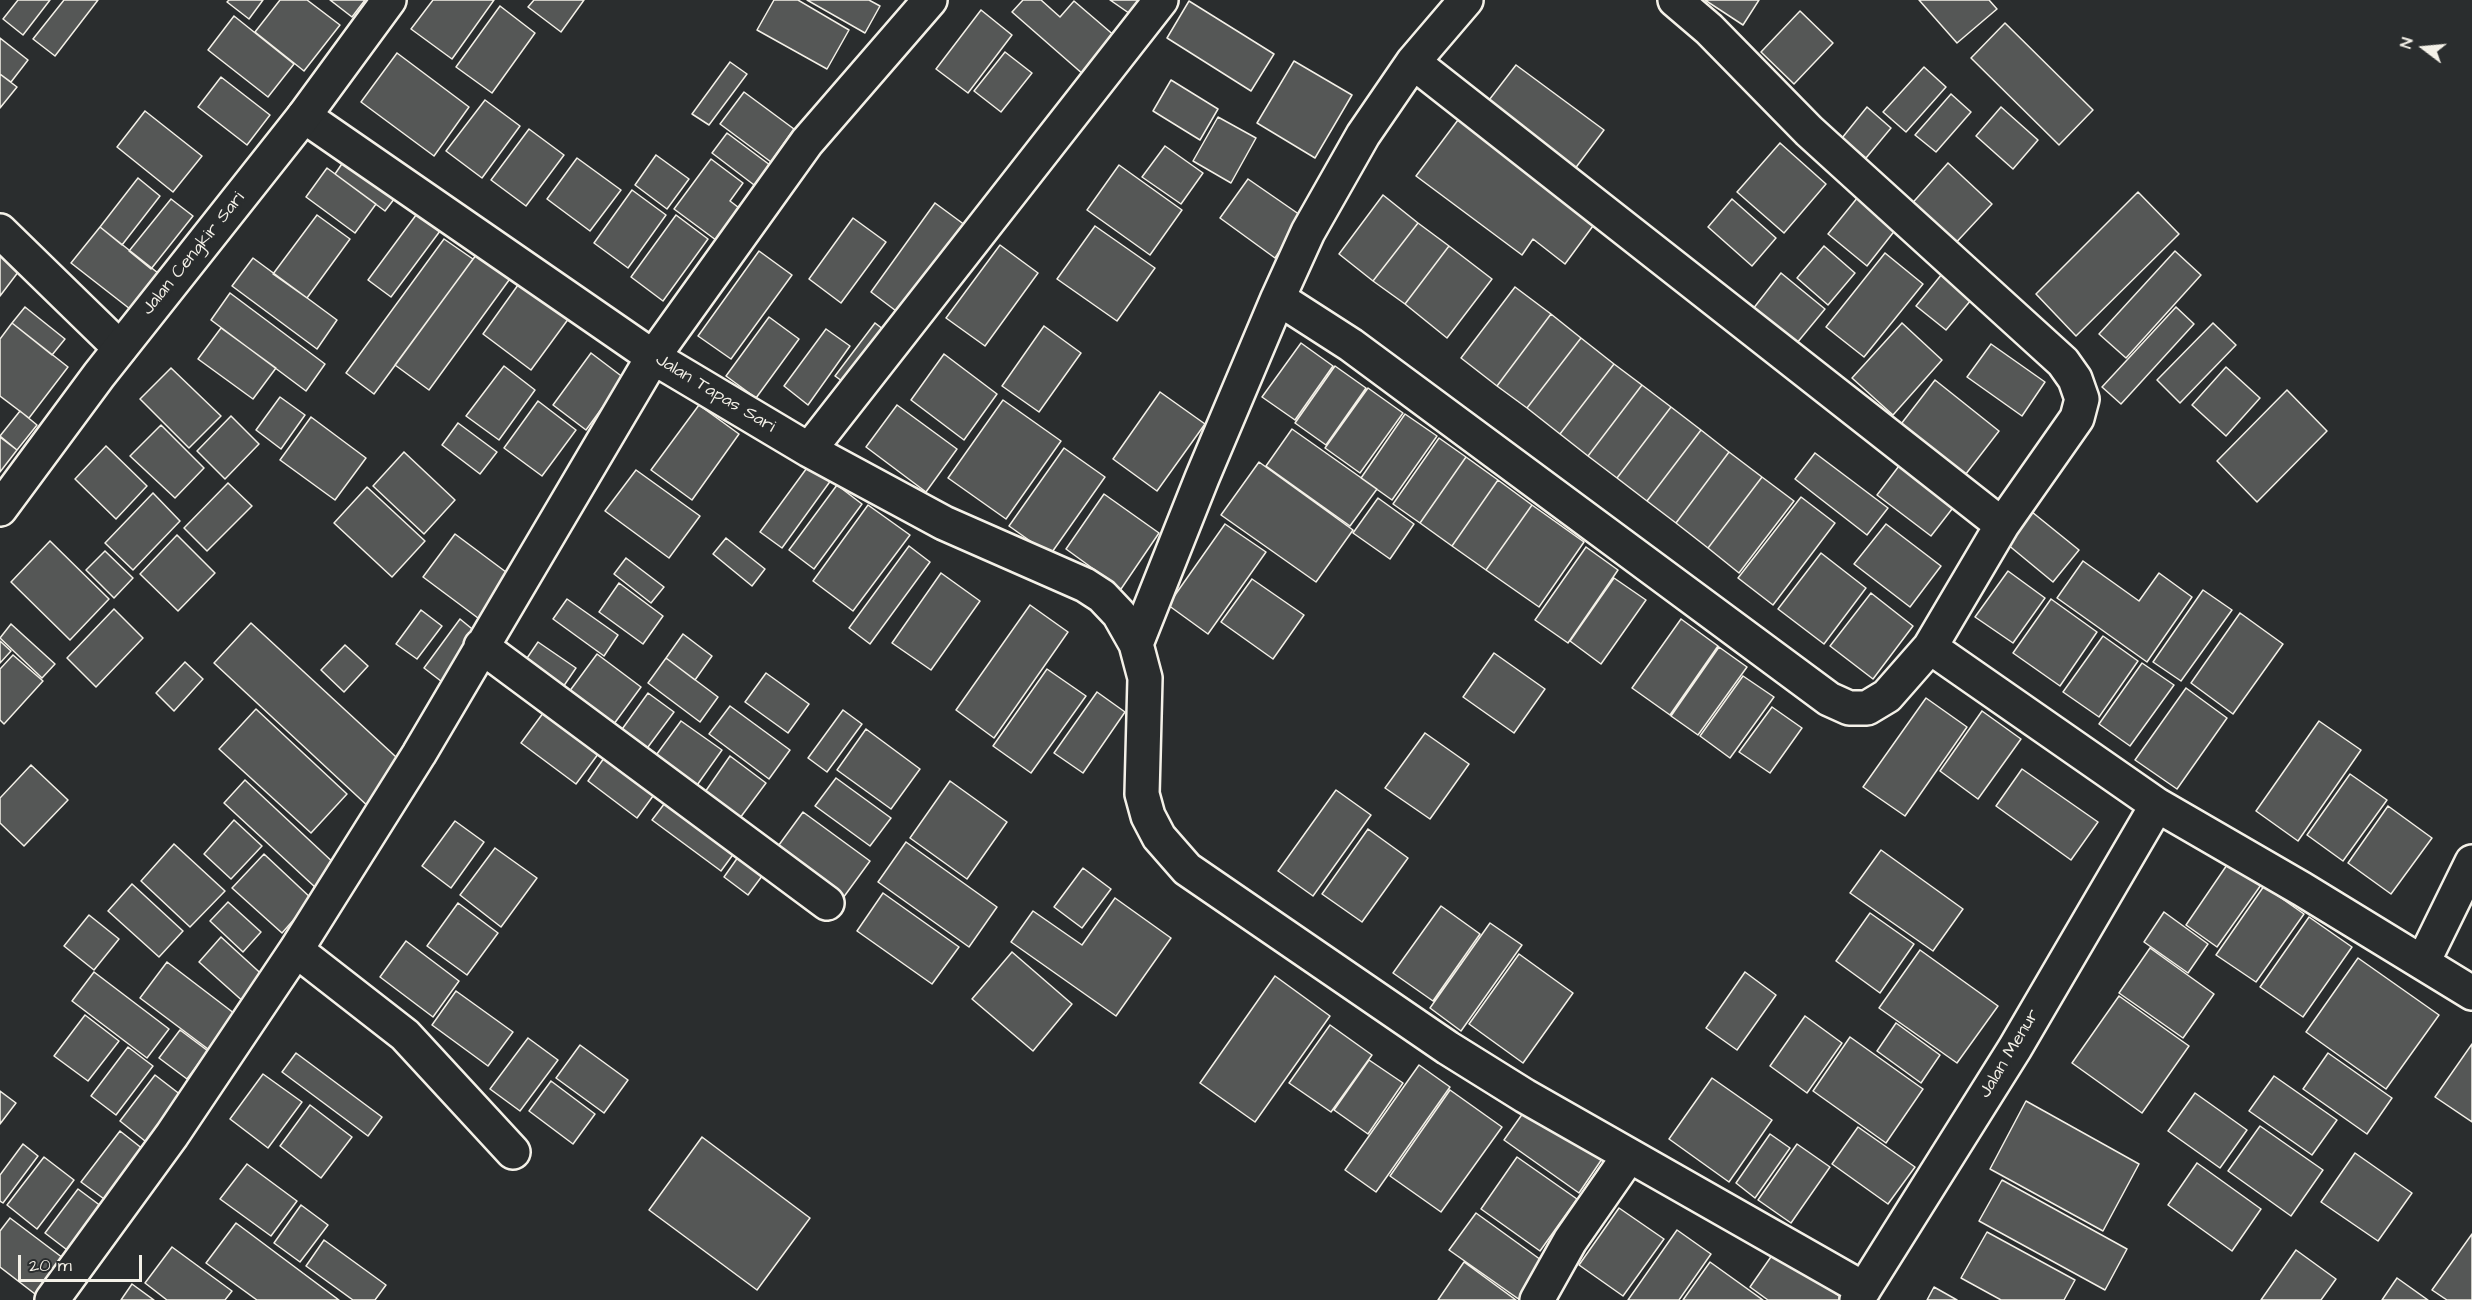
<!DOCTYPE html>
<html>
<head>
<meta charset="utf-8">
<style>
	body { margin:0 }
	#map { position:relative; width:2472px; height:1300px; overflow:hidden; background:#2a2d2e; font-family:"Architects Daughter",sans-serif }
	canvas { display:block }
	.north { position:absolute; left:2394px; top:18px; width:60px; height:60px; -webkit-text-stroke:4px #2a2d2e; paint-order:stroke; rotate:286deg; font-size:16px; font-weight:700; line-height:24px; text-align:center; color:#f4f1e8 }
	.north::after { content:''; display:block; margin:auto; width:21px; height:27px; background:#f4f1e8; clip-path:polygon(50% 0,100% 100%,50% 72%,0 100%) }
	.scale { position:absolute; left:18px; top:1255px; width:124px; height:27px; box-sizing:border-box; border:3px solid #f4f1e8; border-top:0; padding-left:8px; font-size:18px; line-height:21px; white-space:nowrap; color:#f4f1e8; -webkit-text-stroke:4px #2a2d2e; paint-order:stroke }
</style>
</head>
<body>
<div id="map">
<canvas width="2472" height="1300"></canvas>
<div class="north">N</div>
<div class="scale">20 m</div>
</div>
<script>
const ctx = document.querySelector('canvas').getContext('2d');
ctx.lineJoin = 'round';
function fillPath(path, color) { ctx.fillStyle = color; ctx.fill(path, 'evenodd'); }
const poly = rows => new Path2D(rows.map(r => 'M' + r).join(''));
function trace(path, color, width, dash) { ctx.strokeStyle = color; ctx.lineWidth = width; ctx.lineCap = dash ? 'butt' : 'round'; ctx.setLineDash(dash || []); ctx.stroke(path); }
function drawText(font, color, halo, rows, align = 'center') {
  ctx.font = font + ' "Architects Daughter",sans-serif'; ctx.lineWidth = 6; ctx.setLineDash([]); ctx.textBaseline = 'middle'; ctx.strokeStyle = halo; ctx.fillStyle = color; for (const [text, x, y, turn = 0] of rows) {
    ctx.save(); ctx.translate(x, y); ctx.rotate((+turn || 0) * Math.PI / 180); ctx.textAlign = isNaN(turn) ? turn : align; if (halo) ctx.strokeText(text, 0, 0); ctx.fillText(text, 0, 0); ctx.restore();
  }
}
const building = poly([
	[18,0,50,0,23,35,3,19,18,0],
	[64,0,98,0,55,56,33,39,64,0],
	[229,0,263,0,249,19,227,2,229,0],
	[280,0,307,0,340,25,304,71,255,32,280,0],
	[330,0,365,0,352,17,330,0],
	[433,0,494,0,452,59,411,29,433,0],
	[534,0,584,0,561,32,528,7,534,0],
	[774,0,798,0,849,30,827,69,757,30,774,0],
	[807,0,869,0,880,6,865,33,807,0],
	[1023,0,1041,0,1060,17,1074,1,1116,37,1084,75,1012,12,1023,0],
	[1110,0,1149,0,1136,18,1110,0],
	[1705,0,1759,0,1743,25,1705,0],
	[1919,0,1989,0,1997,9,1957,43,1919,0],
	[1189,1,1274,54,1251,91,1167,38,1189,1],
	[500,6,535,33,492,93,456,67,500,6],
	[981,10,1012,35,968,93,936,69,981,10],
	[1800,11,1833,43,1794,84,1761,52,1800,11],
	[234,16,294,64,268,97,208,50,234,16],
	[2005,23,2093,110,2059,145,1971,58,2005,23],
	[0,38,28,60,11,82,0,74,0,38],
	[1005,52,1032,73,1001,112,974,91,1005,52],
	[397,53,469,107,434,156,361,102,397,53],
	[1294,61,1352,95,1315,158,1257,123,1294,61],
	[730,62,747,74,709,125,692,114,730,62],
	[1516,65,1604,130,1574,170,1486,104,1516,65],
	[1924,67,1946,87,1906,132,1883,112,1924,67],
	[0,74,17,87,0,108,0,74],
	[221,77,270,115,247,145,198,107,221,77],
	[1171,80,1218,109,1200,140,1153,111,1171,80],
	[744,92,794,129,771,162,720,124,744,92],
	[1951,94,1971,112,1936,152,1915,135,1951,94],
	[485,100,520,126,482,178,446,151,485,100],
	[1867,107,1891,128,1866,158,1842,138,1867,107],
	[2001,107,2038,140,2013,169,1976,136,2001,107],
	[145,111,202,156,173,192,117,147,145,111],
	[1464,112,1601,215,1565,264,1533,239,1522,255,1416,176,1464,112],
	[1218,117,1256,138,1231,183,1193,161,1218,117],
	[529,129,564,155,526,206,491,180,529,129],
	[727,133,778,171,762,191,712,153,727,133],
	[1780,143,1826,184,1784,233,1737,192,1780,143],
	[1165,146,1203,173,1181,204,1142,177,1165,146],
	[350,152,401,190,385,211,335,174,350,152],
	[656,155,689,179,667,209,635,185,656,155],
	[577,158,621,190,590,231,547,199,577,158],
	[711,159,743,183,730,201,747,214,724,246,674,209,711,159],
	[1948,163,1992,204,1951,248,1908,208,1948,163],
	[1119,165,1182,210,1150,255,1087,210,1119,165],
	[327,168,376,204,355,233,306,197,327,168],
	[138,178,160,196,122,245,100,227,138,178],
	[1248,179,1303,217,1275,258,1220,218,1248,179],
	[632,190,666,215,628,268,594,243,632,190],
	[2138,192,2179,234,2076,336,2036,294,2138,192],
	[1383,195,1418,223,1373,281,1339,254,1383,195],
	[1858,197,1896,229,1867,266,1828,234,1858,197],
	[171,199,193,216,151,269,129,251,171,199],
	[1732,199,1776,238,1752,266,1708,227,1732,199],
	[935,203,969,228,904,317,871,292,935,203],
	[419,211,443,227,391,297,368,280,419,211],
	[317,215,350,239,307,298,273,274,317,215],
	[676,215,708,239,663,301,631,277,676,215],
	[853,218,886,242,841,303,809,279,853,218],
	[1418,223,1449,246,1405,304,1373,281,1418,223],
	[1095,226,1155,268,1117,321,1057,279,1095,226],
	[100,227,158,273,130,309,71,263,100,227],
	[444,239,473,259,374,394,346,373,444,239],
	[1000,245,1038,273,985,346,946,318,1000,245],
	[1449,246,1492,279,1447,338,1405,304,1449,246],
	[1824,246,1855,273,1828,305,1797,278,1824,246],
	[0,250,22,267,0,296,0,250],
	[479,251,512,276,429,390,395,365,479,251],
	[759,251,792,275,731,359,698,336,759,251],
	[2175,251,2201,275,2126,358,2099,334,2175,251],
	[1885,253,1923,284,1864,357,1826,327,1885,253],
	[253,258,337,320,317,349,232,286,253,258],
	[1946,269,1976,294,1946,330,1916,306,1946,269],
	[1781,273,1825,309,1792,349,1749,314,1781,273],
	[523,278,572,314,531,370,483,334,523,278],
	[1515,287,1551,314,1497,386,1461,358,1515,287],
	[230,293,325,364,306,391,211,320,230,293],
	[25,307,65,339,52,355,12,323,25,307],
	[2176,307,2194,324,2121,404,2102,387,2176,307],
	[1551,314,1581,338,1527,408,1497,386,1551,314],
	[769,317,799,339,756,398,726,376,769,317],
	[12,323,68,367,29,418,0,396,0,339,12,323],
	[875,323,892,336,853,389,835,376,875,323],
	[1902,323,1942,360,1893,415,1852,378,1902,323],
	[2213,323,2236,345,2180,403,2157,380,2213,323],
	[1044,326,1081,353,1039,412,1002,386,1044,326],
	[221,328,276,368,253,399,198,359,221,328],
	[826,329,850,346,808,405,784,386,826,329],
	[1581,338,1614,364,1560,434,1527,408,1581,338],
	[1301,343,1333,366,1295,420,1262,397,1301,343],
	[1991,344,2045,382,2022,416,1967,377,1991,344],
	[591,353,624,378,586,430,553,405,591,353],
	[944,354,997,394,964,440,911,400,944,354],
	[1614,364,1642,385,1588,456,1560,434,1614,364],
	[504,366,535,390,499,440,466,416,504,366],
	[1335,366,1366,388,1326,445,1295,423,1335,366],
	[2226,367,2260,398,2226,436,2192,405,2226,367],
	[171,368,221,416,189,448,140,399,171,368],
	[1935,380,1999,431,1962,479,1898,428,1935,380],
	[1642,385,1671,407,1617,478,1588,456,1642,385],
	[1368,388,1403,413,1360,473,1325,448,1368,388],
	[2287,390,2327,431,2257,502,2217,461,2287,390],
	[1160,392,1205,424,1157,491,1113,459,1160,392],
	[280,397,305,415,281,449,256,430,280,397],
	[1003,400,1061,441,1006,519,948,478,1003,400],
	[538,401,576,430,542,476,504,448,538,401],
	[699,405,739,434,692,500,651,470,699,405],
	[897,405,957,449,926,492,866,447,897,405],
	[1671,407,1701,430,1647,501,1617,478,1671,407],
	[20,411,37,425,17,450,0,436,20,411],
	[1405,414,1437,436,1392,500,1361,478,1405,414],
	[231,416,259,444,225,479,197,451,231,416],
	[311,417,366,458,335,500,280,460,311,417],
	[458,423,497,452,480,474,442,445,458,423],
	[161,425,204,468,175,498,130,456,161,425],
	[1292,429,1377,489,1350,526,1266,466,1292,429],
	[1701,430,1729,452,1676,523,1647,501,1701,430],
	[0,437,17,450,0,472,0,437],
	[1439,438,1466,457,1420,523,1393,504,1439,438],
	[106,446,147,486,116,519,75,479,106,446],
	[1064,448,1105,477,1050,555,1009,526,1064,448],
	[404,452,455,500,424,534,373,486,404,452],
	[1729,452,1762,477,1708,548,1676,523,1729,452],
	[1815,453,1888,508,1867,535,1795,479,1815,453],
	[1466,457,1498,480,1452,546,1420,523,1466,457],
	[1905,458,1959,500,1931,536,1877,495,1905,458],
	[812,461,834,476,782,548,760,532,812,461],
	[1259,462,1353,530,1316,582,1221,515,1259,462],
	[636,470,700,516,669,558,605,511,636,470],
	[1762,477,1794,501,1739,573,1708,548,1762,477],
	[1498,480,1532,505,1486,570,1452,546,1498,480],
	[228,483,252,506,207,551,184,528,228,483],
	[837,485,862,504,814,569,789,550,837,485],
	[367,487,425,541,392,577,334,523,367,487],
	[153,493,180,521,133,570,105,543,153,493],
	[1104,494,1159,533,1121,589,1066,549,1104,494],
	[1801,497,1835,523,1773,605,1738,578,1801,497],
	[1378,498,1414,524,1390,559,1353,533,1378,498],
	[868,505,910,535,853,611,813,581,868,505],
	[1532,505,1584,542,1539,607,1486,570,1532,505],
	[2032,512,2079,550,2053,582,2007,544,2032,512],
	[1225,524,1266,552,1208,634,1168,605,1225,524],
	[1886,524,1941,566,1910,607,1854,564,1886,524],
	[455,534,514,578,482,621,423,577,455,534],
	[177,535,215,573,178,611,140,574,177,535],
	[726,538,765,569,752,586,713,554,726,538],
	[50,541,109,599,70,640,11,582,50,541],
	[909,546,930,562,870,644,849,628,909,546],
	[1586,547,1618,570,1568,643,1535,620,1586,547],
	[105,551,133,578,114,598,86,570,105,551],
	[1821,553,1866,588,1824,644,1778,609,1821,553],
	[626,558,664,587,651,603,614,574,626,558],
	[2083,561,2139,601,2159,573,2192,597,2147,662,2057,598,2083,561],
	[2008,571,2045,598,2013,643,1975,617,2008,571],
	[941,573,980,601,931,670,892,643,941,573],
	[1614,578,1646,600,1601,664,1570,641,1614,578],
	[1252,579,1304,615,1273,659,1221,622,1252,579],
	[619,583,663,616,643,644,599,612,619,583],
	[2203,590,2232,610,2181,681,2153,662,2203,590],
	[1871,593,1913,626,1873,679,1830,646,1871,593],
	[567,599,618,635,604,656,553,619,567,599],
	[2051,599,2097,632,2060,686,2013,653,2051,599],
	[1030,605,1068,632,994,738,956,710,1030,605],
	[114,609,143,638,96,687,67,658,114,609],
	[421,610,442,626,417,659,396,644,421,610],
	[2240,613,2283,644,2233,714,2191,683,2240,613],
	[460,619,482,637,446,685,424,668,460,619],
	[1681,619,1718,646,1670,715,1632,688,1681,619],
	[251,623,408,768,371,809,214,663,251,623],
	[11,624,55,664,42,678,0,638,11,624],
	[683,634,712,656,695,680,666,658,683,634],
	[2103,636,2138,661,2099,717,2063,692,2103,636],
	[0,641,11,651,0,663,0,641],
	[538,642,576,668,561,690,523,664,538,642],
	[345,645,368,666,344,692,321,670,345,645],
	[1719,647,1747,667,1698,735,1671,716,1719,647],
	[1494,653,1545,689,1514,733,1463,697,1494,653],
	[597,654,641,687,611,728,566,696,597,654],
	[13,655,43,681,4,724,0,720,0,669,13,655],
	[666,658,718,697,700,722,648,683,666,658],
	[185,662,203,679,174,711,156,693,185,662],
	[2142,663,2174,685,2130,746,2099,724,2142,663],
	[1047,669,1086,696,1031,773,993,746,1047,669],
	[766,673,809,704,788,733,745,702,766,673],
	[1743,676,1774,697,1730,758,1700,736,1743,676],
	[2186,688,2227,718,2177,789,2135,760,2186,688],
	[1097,692,1125,712,1083,773,1054,753,1097,692],
	[648,693,674,712,645,751,620,732,648,693],
	[1926,698,1967,727,1905,816,1863,787,1926,698],
	[552,701,607,742,576,784,521,743,552,701],
	[730,706,790,750,769,779,709,734,730,706],
	[1772,707,1802,728,1770,773,1739,752,1772,707],
	[256,709,347,794,311,833,219,749,256,709],
	[843,710,862,724,827,772,808,758,843,710],
	[1982,711,2021,739,1978,799,1940,771,1982,711],
	[681,721,722,750,695,788,654,758,681,721],
	[2319,721,2361,750,2298,841,2256,811,2319,721],
	[866,729,920,769,891,809,837,770,866,729],
	[1425,733,1469,764,1430,819,1385,788,1425,733],
	[611,748,661,785,637,818,588,781,611,748],
	[730,756,766,783,740,818,705,792,730,756],
	[31,765,68,800,24,846,0,823,0,798,31,765],
	[2022,769,2098,822,2071,860,1996,806,2022,769],
	[2350,774,2387,800,2343,861,2307,835,2350,774],
	[836,778,891,818,870,846,815,806,836,778],
	[245,780,337,866,316,888,224,803,245,780],
	[950,781,1007,822,967,879,910,838,950,781],
	[1336,790,1371,815,1313,896,1278,871,1336,790],
	[671,795,740,845,721,871,652,820,671,795],
	[2388,806,2432,838,2391,894,2348,863,2388,806],
	[803,812,870,861,843,898,776,849,803,812],
	[234,820,262,846,231,879,204,854,234,820],
	[455,821,484,842,451,888,422,866,455,821],
	[1368,829,1408,858,1362,922,1322,894,1368,829],
	[906,842,997,907,969,947,878,882,906,842],
	[174,844,225,891,190,927,141,881,174,844],
	[495,848,537,878,501,927,460,895,495,848],
	[743,850,768,868,748,895,724,877,743,850],
	[1881,850,1963,909,1933,951,1850,893,1881,850],
	[264,854,312,899,282,933,232,888,264,854],
	[2229,862,2261,885,2217,947,2186,925,2229,862],
	[1083,868,1111,889,1082,928,1054,907,1083,868],
	[132,884,183,931,159,957,108,911,132,884],
	[2264,886,2304,914,2256,982,2216,955,2264,886],
	[883,893,959,947,932,984,857,931,883,893],
	[1115,898,1171,938,1116,1016,1011,942,1033,911,1082,945,1115,898],
	[228,902,261,932,243,952,210,921,228,902],
	[458,903,498,933,467,975,427,946,458,903],
	[1441,906,1480,934,1433,1001,1393,973,1441,906],
	[2164,912,2208,944,2188,973,2144,942,2164,912],
	[1870,913,1914,944,1880,993,1836,961,1870,913],
	[89,915,119,939,94,970,64,946,89,915],
	[2309,917,2352,947,2303,1017,2260,987,2309,917],
	[1490,923,1522,945,1461,1031,1430,1008,1490,923],
	[221,937,268,980,246,1004,199,962,221,937],
	[406,941,459,981,433,1017,380,977,406,941],
	[2150,948,2214,994,2183,1038,2119,993,2150,948],
	[1920,950,1998,1006,1957,1063,1879,1008,1920,950],
	[1012,952,1072,1004,1033,1051,972,999,1012,952],
	[1519,954,1573,993,1523,1063,1469,1024,1519,954],
	[2358,958,2439,1015,2386,1089,2306,1032,2358,958],
	[167,962,239,1017,212,1052,140,998,167,962],
	[94,972,169,1029,147,1058,72,1001,94,972],
	[1745,972,1776,995,1737,1050,1706,1028,1745,972],
	[1275,976,1330,1016,1255,1122,1200,1083,1275,976],
	[456,991,513,1032,488,1066,432,1025,456,991],
	[2119,996,2189,1046,2142,1113,2072,1063,2119,996],
	[85,1015,119,1041,88,1081,54,1056,85,1015],
	[1805,1016,1842,1043,1807,1093,1770,1066,1805,1016],
	[1896,1023,1940,1055,1921,1083,1877,1051,1896,1023],
	[1330,1025,1372,1055,1331,1112,1289,1083,1330,1025],
	[180,1030,208,1051,187,1079,159,1058,180,1030],
	[1850,1037,1923,1089,1886,1143,1813,1091,1850,1037],
	[528,1038,558,1060,520,1111,490,1089,528,1038],
	[2472,1044,2472,1122,2435,1097,2472,1044],
	[580,1045,628,1080,604,1113,556,1078,580,1045],
	[128,1047,153,1066,116,1115,91,1096,128,1047],
	[296,1053,382,1117,368,1136,282,1072,296,1053],
	[2328,1053,2392,1098,2367,1134,2303,1089,2328,1053],
	[1369,1060,1403,1083,1368,1134,1334,1110,1369,1060],
	[1419,1065,1450,1087,1376,1192,1345,1170,1419,1065],
	[263,1074,302,1102,268,1148,230,1119,263,1074],
	[155,1075,190,1102,155,1149,120,1121,155,1075],
	[2274,1076,2337,1120,2312,1155,2249,1111,2274,1076],
	[1712,1078,1772,1120,1729,1182,1669,1139,1712,1078],
	[551,1081,595,1114,573,1144,529,1111,551,1081],
	[1450,1090,1502,1127,1441,1212,1390,1176,1450,1090],
	[0,1091,16,1103,0,1124,0,1091],
	[2195,1093,2247,1130,2220,1168,2168,1131,2195,1093],
	[2026,1101,2139,1164,2103,1231,1990,1169,2026,1101],
	[310,1105,352,1137,321,1178,280,1146,310,1105],
	[1528,1106,1602,1159,1579,1193,1504,1140,1528,1106],
	[2260,1126,2323,1170,2291,1216,2228,1171,2260,1126],
	[1858,1127,1915,1167,1888,1204,1832,1164,1858,1127],
	[120,1131,153,1157,115,1207,81,1182,120,1131],
	[1770,1134,1790,1148,1755,1198,1736,1183,1770,1134],
	[702,1137,810,1218,757,1290,649,1210,702,1137],
	[23,1144,38,1156,3,1203,0,1201,0,1175,23,1144],
	[1797,1144,1830,1167,1791,1223,1758,1200,1797,1144],
	[2355,1153,2412,1193,2378,1241,2321,1202,2355,1153],
	[44,1157,74,1180,37,1229,7,1205,44,1157],
	[1517,1157,1577,1199,1540,1251,1481,1209,1517,1157],
	[2197,1163,2261,1209,2232,1251,2168,1205,2197,1163],
	[247,1164,297,1201,271,1236,220,1199,247,1164],
	[2002,1180,2127,1249,2105,1290,1979,1221,2002,1180],
	[78,1189,109,1212,75,1256,45,1233,78,1189],
	[301,1205,328,1225,300,1262,274,1243,301,1205],
	[1619,1208,1664,1239,1623,1296,1579,1265,1619,1208],
	[1476,1213,1548,1265,1524,1300,1520,1300,1449,1250,1476,1213],
	[10,1218,63,1258,35,1294,0,1267,0,1231,10,1218],
	[236,1223,339,1300,257,1300,206,1263,236,1223],
	[1677,1230,1711,1254,1679,1300,1628,1300,1677,1230],
	[1987,1232,2075,1280,2064,1300,2001,1300,1961,1278,1987,1232],
	[2472,1234,2472,1300,2447,1300,2432,1290,2472,1234],
	[324,1240,386,1285,375,1300,353,1300,306,1266,324,1240],
	[172,1247,232,1291,225,1300,167,1300,145,1283,172,1247],
	[2296,1250,2336,1279,2321,1300,2261,1300,2296,1250],
	[1775,1251,1845,1300,1768,1300,1750,1287,1775,1251],
	[1464,1262,1516,1300,1438,1300,1464,1262],
	[1710,1262,1763,1300,1683,1300,1710,1262],
	[2397,1278,2428,1300,2382,1300,2397,1278],
	[132,1284,154,1300,121,1300,132,1284],
	[1934,1287,1957,1300,1927,1300,1934,1287]
]);
fillPath(building, '#555756');
trace(building, '#f4f1e8', 1.5);
const street = poly([
	[1466,0,1413,62,1363,135,1308,232,1278,298,1351,345,1829,699,1849,708,1867,708,1887,696,1930,647,2157,805,2302,889,2472,993],
	[1675,0,1709,29,1809,131,2063,362,2075,379,2082,399,2077,418,2002,525,1930,647],
	[1413,62,2002,525],
	[304,116,653,357,809,450,944,523,1085,585,1102,596,1119,614,1136,644,1145,678,1142,794,1148,816,1159,837,1187,869,1448,1048,1525,1096,1864,1289],
	[0,231,120,348],
	[809,450,1161,0],
	[1136,644,1202,478,1278,298],
	[481,646,827,903],
	[296,950,405,1035,513,1152],
	[2423,962,2472,862],
	[52,1300,172,1135,296,950,419,754,653,357,807,142,930,0],
	[1537,1300,1570,1241,1629,1156],
	[1857,1300,2015,1048,2157,805]
]);
const secondary = poly([
	[0,509,99,375,304,116,389,0]
]);
trace(street, '#f4f1e8', 38);
trace(secondary, '#f4f1e8', 38);
trace(street, '#2a2d2e', 33);
trace(secondary, '#2a2d2e', 33);
drawText('18px', '#f4f1e8', '#2a2d2e', [
	["Jalan Cengkir Sari",194,254,-51],
	["Jalan Tapas Sari",715,394,31],
	["Jalan Menur",2010,1054,-59]
]);
</script>
</body>
</html>
